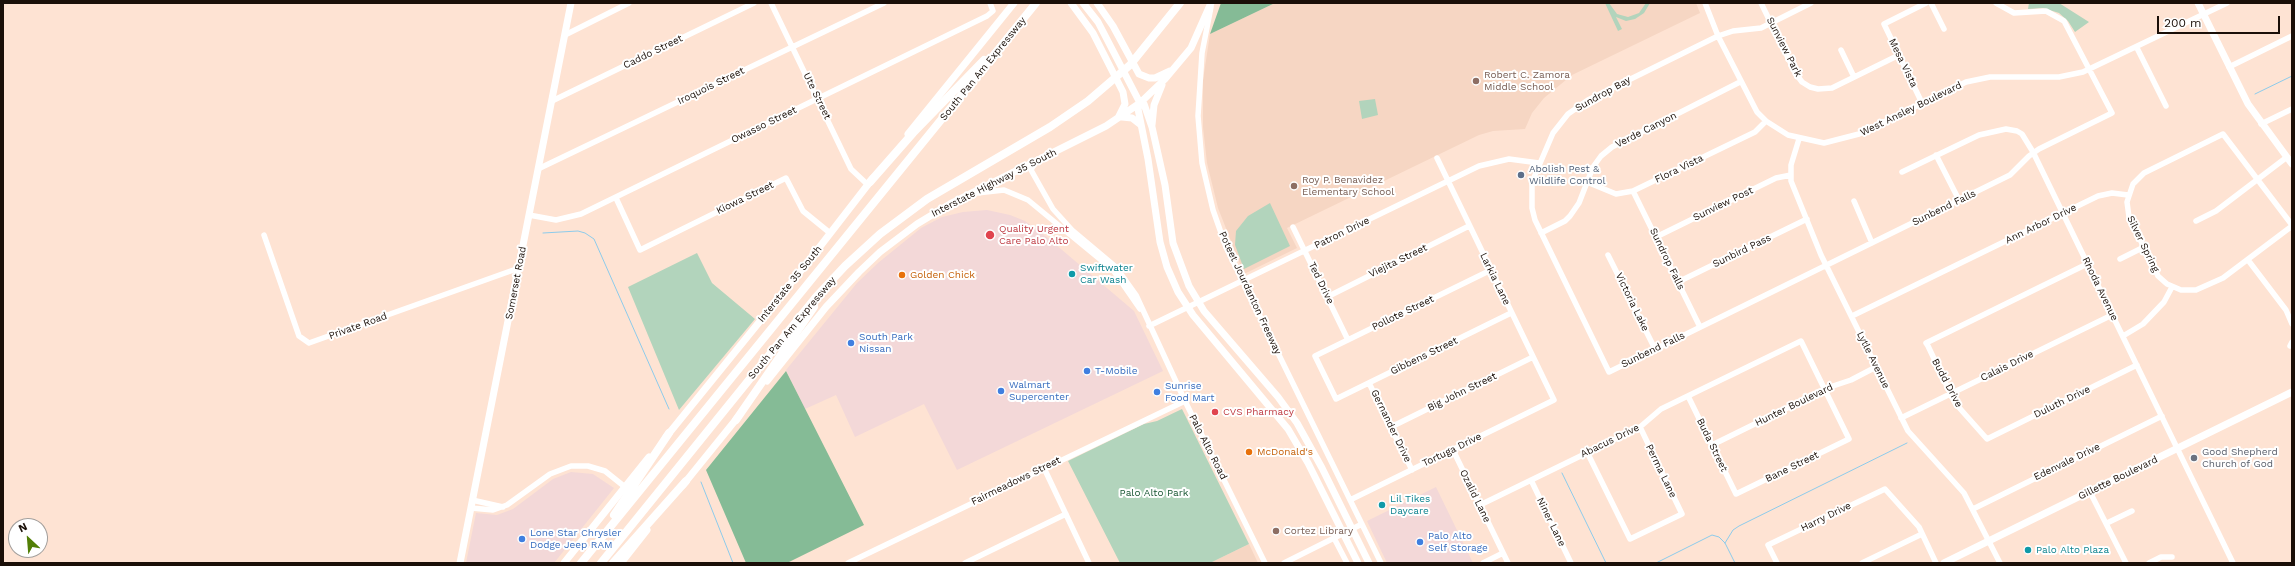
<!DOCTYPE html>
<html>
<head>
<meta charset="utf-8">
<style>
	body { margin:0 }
	#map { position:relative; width:2295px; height:566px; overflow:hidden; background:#fee3d3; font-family:"Work Sans",sans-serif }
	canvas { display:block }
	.frame { position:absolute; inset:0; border:4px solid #1a0f08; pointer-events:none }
	.north { position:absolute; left:8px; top:518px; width:40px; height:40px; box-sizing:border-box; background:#fff; border:1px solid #a39f9c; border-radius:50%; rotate:334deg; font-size:11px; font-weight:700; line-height:16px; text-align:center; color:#1a0f08 }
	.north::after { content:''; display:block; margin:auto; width:14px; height:18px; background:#527f06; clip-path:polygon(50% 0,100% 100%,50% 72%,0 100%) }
	.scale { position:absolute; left:2157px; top:16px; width:123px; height:18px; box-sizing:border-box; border:2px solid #1a0f08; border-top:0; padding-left:5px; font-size:12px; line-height:14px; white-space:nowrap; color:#1a0f08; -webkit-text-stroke:3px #fff; paint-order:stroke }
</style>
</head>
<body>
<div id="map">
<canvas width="2295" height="566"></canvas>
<div class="frame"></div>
<div class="north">N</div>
<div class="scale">200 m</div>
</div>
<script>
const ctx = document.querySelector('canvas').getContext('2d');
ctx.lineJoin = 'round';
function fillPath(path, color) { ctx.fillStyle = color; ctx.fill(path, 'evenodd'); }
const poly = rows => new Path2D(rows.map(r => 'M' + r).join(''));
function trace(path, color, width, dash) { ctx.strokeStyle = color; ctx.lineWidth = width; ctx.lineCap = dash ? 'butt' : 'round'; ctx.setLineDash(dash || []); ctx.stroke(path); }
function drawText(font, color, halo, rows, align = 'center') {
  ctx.font = font + ' "Work Sans",sans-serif'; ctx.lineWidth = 4; ctx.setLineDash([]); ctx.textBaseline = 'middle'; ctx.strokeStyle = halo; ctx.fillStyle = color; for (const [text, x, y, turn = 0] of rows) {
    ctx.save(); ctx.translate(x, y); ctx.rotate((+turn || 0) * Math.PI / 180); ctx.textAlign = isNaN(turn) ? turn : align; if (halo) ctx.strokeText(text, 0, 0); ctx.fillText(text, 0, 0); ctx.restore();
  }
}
fillPath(poly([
	[987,210,1010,215,1025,221,1048,238,1134,311,1163,371,957,470,924,404,855,437,836,395,805,409,786,370,857,283,878,263,921,228,942,217,963,212],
	[571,472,593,474,614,488,554,563,466,563,476,513,497,515,513,509,553,479],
	[1436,487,1473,563,1387,563,1367,521]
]), '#f3d8d8');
fillPath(poly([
	[1275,3,1696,3,1700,13,1572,75,1544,98,1532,113,1525,129,1493,131,1479,135,1287,228,1297,248,1244,274,1218,208,1207,163,1203,127,1203,80,1210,34],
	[1249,544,1258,563,1210,563]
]), '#f6d6c3');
fillPath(poly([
	[1605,3,1609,3,1617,14,1628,17,1639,13,1646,3,1650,3,1644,13,1635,19,1626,21,1616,17,1622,29,1618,31],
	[2029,3,2059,3,2089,22,2075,32,2068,21,2059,13,2043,8,2028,9],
	[1375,99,1378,115,1362,119,1359,101],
	[1270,203,1290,246,1244,269,1235,245,1236,231,1248,216],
	[697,253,712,283,755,319,679,410,628,287],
	[1182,409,1249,544,1210,563,1120,563,1068,461,1144,424,1157,421]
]), '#b2d4bc');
fillPath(poly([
	[1221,3,1275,3,1210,34],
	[786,371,864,525,787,563,746,563,706,470]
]), '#85bb96');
trace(poly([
	[2255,94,2292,76],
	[543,233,578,231,585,233,594,239,669,409],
	[1562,473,1606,563],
	[701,482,733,563],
	[1725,543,1733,530,1739,526,1907,443],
	[1656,563,1712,535,1719,537,1725,543,1735,563]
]), '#8ccbeb', 1);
trace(poly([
	[771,3,851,169,868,185],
	[1705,3,1718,36,1757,112,1766,121,1788,135,1824,143,1859,134,1966,82,1990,77,2059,77,2083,72,2227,3],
	[1761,3,1796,74,1802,82,1810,87,1818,89,1832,88,1899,55],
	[1811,3,1761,28,1733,31,1718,36,1588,100,1568,114,1553,133,1532,182,1532,208,1535,220,1609,372,2010,175,2029,156,2039,149,2112,113,2064,21,2046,11,2014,13,1996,3],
	[1931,3,1944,29],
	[1211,7,1202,53,1198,116,1202,163,1213,210,1226,247,1381,563],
	[565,35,629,3],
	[2137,48,2166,106],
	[1841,50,1854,77],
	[2229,67,2292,36],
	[552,101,754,3],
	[1922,103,1884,24,1926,3],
	[2261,124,2292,109],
	[1799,139,1791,165,1791,181,1821,255,1908,431,1964,493,2000,563],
	[1936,155,1959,200],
	[1035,162,1031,170,1053,209,1072,230,1116,267,1136,295,1185,401,1265,563],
	[538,169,884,3],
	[1902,172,1979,135,2006,129,2017,131,2022,134,2033,152,2233,563],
	[1587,182,1616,194,1633,191,1755,132,1766,121],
	[1633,191,1700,327],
	[977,193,1004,190,1028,200,1113,270,1140,309],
	[616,198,640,250,786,178,803,211,830,233],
	[1854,201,1872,243],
	[529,215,556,220,581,214,987,16,993,11,990,3],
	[2196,221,2216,211,2287,157],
	[2292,225,2223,134,2144,173,2133,184,2127,202,2129,217,2158,276,2167,284,2181,290,2196,290,2223,278,2292,226],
	[1293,227,1348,340],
	[1541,233,1565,221,1570,216,1579,203,1593,167,1601,156,1612,147,1740,82],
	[264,235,299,336,309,343,519,268],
	[1656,237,1776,178,1791,175],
	[1608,255,1655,349],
	[2120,259,2144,247],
	[2248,260,2286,310,2292,324],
	[2087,264,1926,343,1928,346,1955,403,1987,439,2137,365],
	[1491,270,1315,356,1336,399,1511,313],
	[1678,282,1807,219],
	[1327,297,1469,226],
	[1852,316,2098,196,2112,193,2128,195],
	[1149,326,1479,166,1509,159,1539,163],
	[2123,336,2143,324,2164,302,2172,287],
	[2290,346,2292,342],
	[1369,383,1412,470],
	[1901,418,2112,315],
	[1391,427,1533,357],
	[1712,445,1830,387,1851,380,1876,367],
	[1453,450,1508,563],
	[1587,452,1630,539,1682,514,1640,427],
	[1044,468,1089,563],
	[1531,480,1571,563],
	[2090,492,2126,563],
	[472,500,503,507],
	[1350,500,1554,400,1437,158],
	[1480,505,1640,427,1661,409,1801,341,1849,439,1736,494,1688,396],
	[471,508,493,510,507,505,550,474,571,466,588,466,605,471,625,487],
	[1973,509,2162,416],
	[2107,523,2132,511],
	[1334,538,1347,563],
	[848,563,1185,401],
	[965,563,1066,514],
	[1284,563,1362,524],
	[1483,563,1503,553],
	[1777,563,1768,545,1885,489,1919,527,1936,563],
	[1862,563,1922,534],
	[2149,563,2161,557,2172,557]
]), '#fff', 5.5);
trace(poly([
	[1071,3,1093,33,1123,92,1125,104,1118,118],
	[1083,3,1098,22,1140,103,1144,104,1152,127,1165,185,1173,243,1189,286,1204,311,1278,397,1297,423,1322,468,1369,563],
	[1097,3,1113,26,1139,74,1149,78,1155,78,1170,71],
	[2198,3,2248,104,2292,164],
	[1140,103,1138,109,1148,159,1160,242,1167,267,1178,292,1193,315,1288,429,1308,463,1358,563],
	[1122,117,1132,118,1141,125],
	[1152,125,1154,105,1162,85],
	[908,134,1014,3],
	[767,381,826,307,859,272,880,252,917,224,950,204,1106,126,1140,103,1165,79,1191,48,1211,3],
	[666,437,808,262,873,178],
	[683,485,738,417],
	[460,563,571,3],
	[564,563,649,457],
	[621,563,647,530],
	[1944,563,2292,392]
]), '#fff', 7);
trace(poly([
	[870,182,913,133,984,60],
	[736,420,814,307],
	[614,515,669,433],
	[581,563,1036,3],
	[601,563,816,297,845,266,880,234,927,199,1050,127,1088,101,1130,65,1180,3],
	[613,563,686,481]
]), '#fff', 8);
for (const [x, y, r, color] of [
	[1476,81,4,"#8d6e63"],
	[1521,175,4,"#5c6f8a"],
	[1294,186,4,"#8d6e63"],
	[990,235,5,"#e0444e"],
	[1072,274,4,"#0f9aa8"],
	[902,275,4,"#e8710a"],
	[851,343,4,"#3f7fe0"],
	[1087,371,4,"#3f7fe0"],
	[1001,391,4,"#3f7fe0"],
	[1157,392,4,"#3f7fe0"],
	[1215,412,4,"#e0444e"],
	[1249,452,4,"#e8710a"],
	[2194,458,4,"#6b7280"],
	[1382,505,4,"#0f9aa8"],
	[1276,531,4,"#8d6e63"],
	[522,539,4,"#3f7fe0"],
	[1420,542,4,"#3f7fe0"],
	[2028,550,4,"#0f9aa8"]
]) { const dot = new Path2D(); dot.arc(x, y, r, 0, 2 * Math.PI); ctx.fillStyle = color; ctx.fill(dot); trace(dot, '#fff', 1.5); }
drawText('10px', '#1a0f08', '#fff', [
	["Sunview Park",1784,47,63],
	["Caddo Street",653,52,-26],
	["Mesa Vista",1903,63,64],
	["South Pan Am Expressway",983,69,-51],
	["Iroquois Street",711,86,-26],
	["Sundrop Bay",1603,94,-29],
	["Ute Street",817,96,64],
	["West Ansley Boulevard",1911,109,-26],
	["Owasso Street",764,125,-26],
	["Verde Canyon",1646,130,-27],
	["Flora Vista",1679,169,-26],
	["Interstate Highway 35 South",994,183,-27],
	["Kiowa Street",745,198,-26],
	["Sunview Post",1723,204,-26],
	["Sunbend Falls",1944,208,-26],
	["Ann Arbor Drive",2041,224,-26],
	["Patron Drive",1342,233,-26],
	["Silver Spring",2143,244,64],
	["Sunbird Pass",1742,251,-26],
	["Sundrop Falls",1667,259,64],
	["Viejita Street",1398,261,-26],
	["Larkia Lane",1495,279,64],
	["Somerset Road",516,283,-79],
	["Ted Drive",1321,283,64],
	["Interstate 35 South",790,284,-51],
	["Rhoda Avenue",2100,289,64],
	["Poteet Jourdanton Freeway",1250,293,65],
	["Victoria Lake",1632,302,64],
	["Pollote Street",1403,313,-26],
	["Private Road",358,326,-20],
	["South Pan Am Expressway",792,328,-50],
	["Sunbend Falls",1653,350,-26],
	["Gibbens Street",1424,356,-26],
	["Lytle Avenue",1873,360,64],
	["Calais Drive",2007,366,-26],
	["Budd Drive",1947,383,62],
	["Big John Street",1462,392,-26],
	["Duluth Drive",2062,402,-26],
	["Hunter Boulevard",1794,405,-26],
	["Gernander Drive",1391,426,64],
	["Abacus Drive",1610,441,-26],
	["Buda Street",1712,445,64],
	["Palo Alto Road",1208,447,63],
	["Tortuga Drive",1452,450,-26],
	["Edenvale Drive",2067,462,-26],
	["Bane Street",1792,467,-26],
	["Perma Lane",1661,471,64],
	["Gillette Boulevard",2118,478,-26],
	["Fairmeadows Street",1016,481,-26],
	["Ozalid Lane",1475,496,64],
	["Harry Drive",1826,517,-26],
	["Niner Lane",1551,522,64]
]);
drawText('10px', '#785e54', '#fff', [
	["Robert C. Zamora",1484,75],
	["Middle School",1484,87],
	["Roy P. Benavidez",1302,180],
	["Elementary School",1302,192],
	["Cortez Library",1284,531]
], 'left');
drawText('10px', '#4e5e75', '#fff', [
	["Abolish Pest &",1529,169],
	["Wildlife Control",1529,181]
], 'left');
drawText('10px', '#be3a42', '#fff', [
	["Quality Urgent",999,229],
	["Care Palo Alto",999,241],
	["CVS Pharmacy",1223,412]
], 'left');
drawText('10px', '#0d838f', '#fff', [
	["Swiftwater",1080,268],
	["Car Wash",1080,280],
	["Lil Tikes",1390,499],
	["Daycare",1390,511],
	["Palo Alto Plaza",2036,550]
], 'left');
drawText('10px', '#c56008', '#fff', [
	["Golden Chick",910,275],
	["McDonald's",1257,452]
], 'left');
drawText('10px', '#366cbe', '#fff', [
	["South Park",859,337],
	["Nissan",859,349],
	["T-Mobile",1095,371],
	["Walmart",1009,385],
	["Supercenter",1009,397],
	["Sunrise",1165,386],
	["Food Mart",1165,398],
	["Lone Star Chrysler",530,533],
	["Dodge Jeep RAM",530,545],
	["Palo Alto",1428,536],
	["Self Storage",1428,548]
], 'left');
drawText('10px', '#5b616d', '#fff', [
	["Good Shepherd",2202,452],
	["Church of God",2202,464]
], 'left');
drawText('10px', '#175532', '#fff', [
	["Palo Alto Park",1154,493]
]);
</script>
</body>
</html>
